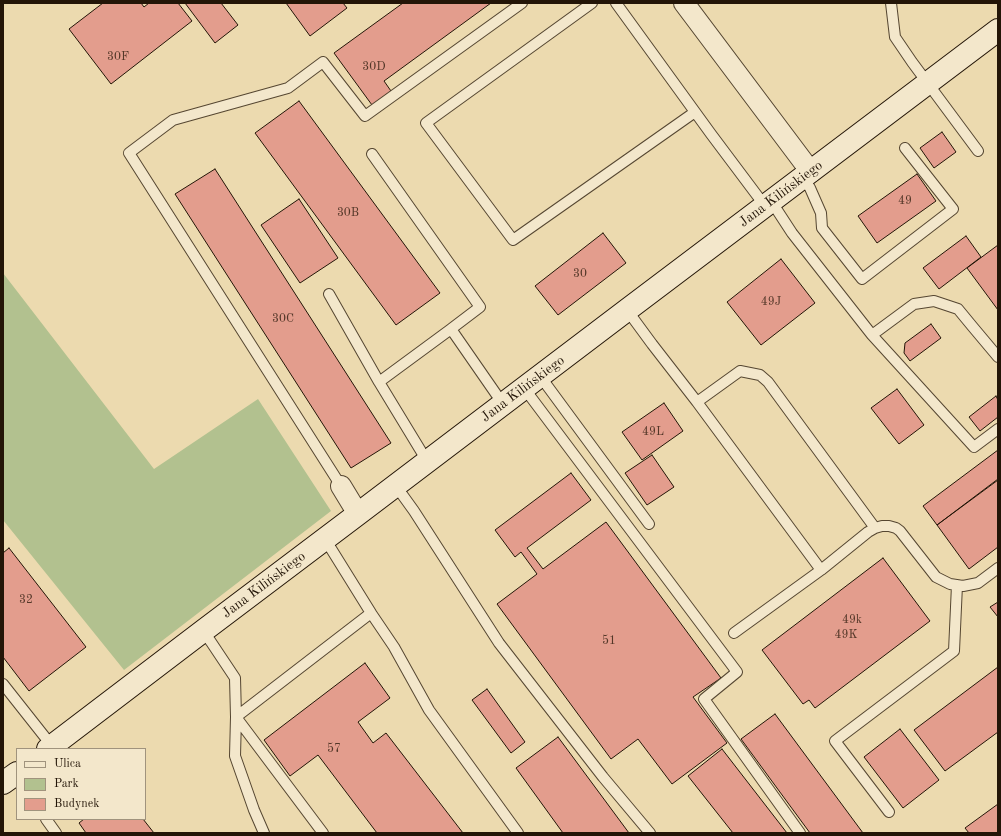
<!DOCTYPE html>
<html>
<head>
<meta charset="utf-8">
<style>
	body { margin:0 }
	#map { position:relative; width:1001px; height:836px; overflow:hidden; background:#ecdaaf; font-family:"Old Standard TT",serif }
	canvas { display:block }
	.frame { position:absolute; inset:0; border:4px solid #231507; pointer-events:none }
	.legend { position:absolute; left:16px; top:748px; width:130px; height:72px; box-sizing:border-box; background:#f3e7cb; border:1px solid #a0937d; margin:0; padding:5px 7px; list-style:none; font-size:12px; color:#231507 }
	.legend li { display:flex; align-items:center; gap:8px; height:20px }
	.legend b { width:20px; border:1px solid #a0937d }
</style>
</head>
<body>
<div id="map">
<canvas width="1001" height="836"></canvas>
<div class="frame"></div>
<ul class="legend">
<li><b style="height:5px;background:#f3e7cb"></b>Ulica</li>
<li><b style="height:11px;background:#b2c18f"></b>Park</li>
<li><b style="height:11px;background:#e39d8d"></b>Budynek</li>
</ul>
</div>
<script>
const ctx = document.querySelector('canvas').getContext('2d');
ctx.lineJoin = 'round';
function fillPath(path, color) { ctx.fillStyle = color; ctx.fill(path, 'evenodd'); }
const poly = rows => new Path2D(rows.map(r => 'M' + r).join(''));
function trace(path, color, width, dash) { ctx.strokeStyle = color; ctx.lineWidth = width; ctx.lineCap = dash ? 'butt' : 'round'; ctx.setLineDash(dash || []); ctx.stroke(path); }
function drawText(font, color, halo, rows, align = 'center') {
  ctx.font = font + ' "Old Standard TT",serif'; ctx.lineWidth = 3; ctx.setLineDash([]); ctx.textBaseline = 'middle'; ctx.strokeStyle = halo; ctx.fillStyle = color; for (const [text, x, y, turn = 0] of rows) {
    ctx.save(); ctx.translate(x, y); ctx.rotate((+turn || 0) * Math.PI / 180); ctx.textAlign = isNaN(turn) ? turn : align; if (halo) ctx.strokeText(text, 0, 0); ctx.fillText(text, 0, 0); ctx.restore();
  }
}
fillPath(poly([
	[3,273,154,469,258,399,331,511,124,670,3,520]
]), '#b2c18f');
const building = poly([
	[103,3,141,3,144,7,149,3,178,3,192,21,111,84,69,29,103,3],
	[185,3,221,3,238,25,215,43,185,3],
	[286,3,343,3,347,8,310,36,286,3],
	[403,3,491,3,384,81,391,91,372,105,334,53,403,3],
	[299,101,440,293,396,325,255,133,299,101],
	[942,132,956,152,934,168,920,148,942,132],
	[215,169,391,443,351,468,175,194,215,169],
	[917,174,936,201,877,243,858,216,917,174],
	[299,199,338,258,300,283,261,225,299,199],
	[603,233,626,263,558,315,535,286,603,233],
	[966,236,981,257,939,289,923,268,966,236],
	[998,245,998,310,967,268,998,245],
	[781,259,815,303,761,345,727,302,781,259],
	[931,324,941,338,910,361,904,353,905,343,931,324],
	[897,389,924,425,899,444,871,408,897,389],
	[996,396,998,400,998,417,980,431,969,417,996,396],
	[664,403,683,431,642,460,622,432,664,403],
	[998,450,998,479,937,525,923,506,998,450],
	[652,455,674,487,647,505,625,473,652,455],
	[571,473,591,500,527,548,543,569,606,522,721,678,693,697,727,743,672,784,638,739,611,759,497,604,537,574,521,552,515,557,495,530,571,473],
	[998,480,998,547,969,569,937,525,998,480],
	[9,548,86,647,29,691,3,657,3,553,9,548],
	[883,558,930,621,815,708,809,700,803,704,762,650,883,558],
	[998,602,998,617,990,607,998,602],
	[365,663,390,698,358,722,373,743,386,733,463,833,377,833,318,755,290,776,264,740,365,663],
	[998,667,998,732,945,771,914,730,998,667],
	[487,689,525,742,511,753,472,700,487,689],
	[775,714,863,833,810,833,741,739,775,714],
	[900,729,939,780,903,808,864,757,900,729],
	[558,737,629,833,563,833,516,768,558,737],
	[722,749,787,833,733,833,688,776,722,749],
	[998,804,998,833,969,833,965,828,998,804],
	[84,819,143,819,154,833,86,833,79,823,84,819]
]);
fillPath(building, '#e39d8d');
trace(building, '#231507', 1);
const lane = poly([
	[592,3,426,123,513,240,695,112],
	[616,3,711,134,765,206],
	[891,3,895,37,912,62,978,151],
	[372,154,480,307,451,329],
	[803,177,810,188,821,213,822,228,862,279,953,209,905,148],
	[770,202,777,210,792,233,872,335,974,447,998,429],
	[329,294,379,382],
	[627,310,652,344,697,402,821,570,868,532,875,528,882,526,889,526,896,528,900,531,936,577,950,584,963,586,978,583,998,568],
	[872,335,914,304,934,301,958,309,972,326,998,357],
	[540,376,649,524],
	[524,388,737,672,704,699,800,833],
	[697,402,740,371,760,375,768,382,875,528],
	[427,461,379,382,451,329,503,404],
	[341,486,129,153,173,120,288,88,323,62,365,116,522,3],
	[396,486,414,511,499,643,603,777,650,833],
	[371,613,394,647,429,710,518,833],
	[203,631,211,642,235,678,236,717,323,833],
	[734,633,821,570],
	[3,684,52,746],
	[889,812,835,741,954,651,957,585],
	[46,819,56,833],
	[264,833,254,810,235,756,236,717,371,613,325,539]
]);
const street = poly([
	[684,3,811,172],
	[341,486,358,514]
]);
const secondary = poly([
	[48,749,203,631,358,514,627,310,998,30],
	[3,783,17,773]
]);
trace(lane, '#554631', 12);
trace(street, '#554631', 22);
trace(secondary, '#231507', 24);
trace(lane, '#f3e7cb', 10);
trace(street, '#f3e7cb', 20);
trace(secondary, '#f3e7cb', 22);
drawText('12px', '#533728', null, [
	["30F",118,57],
	["30D",374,67],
	["49",905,201],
	["30B",348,213],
	["30",580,274],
	["49J",771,302],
	["30C",283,319],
	["49L",653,432],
	["32",26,600],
	["49k",852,620],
	["49K",846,635],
	["51",609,641],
	["57",334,749]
]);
drawText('14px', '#231507', '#f3e7cb', [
	["Jana Kilińskiego",781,194,-37],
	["Jana Kilińskiego",523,389,-37],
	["Jana Kilińskiego",264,585,-37]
]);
</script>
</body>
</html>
